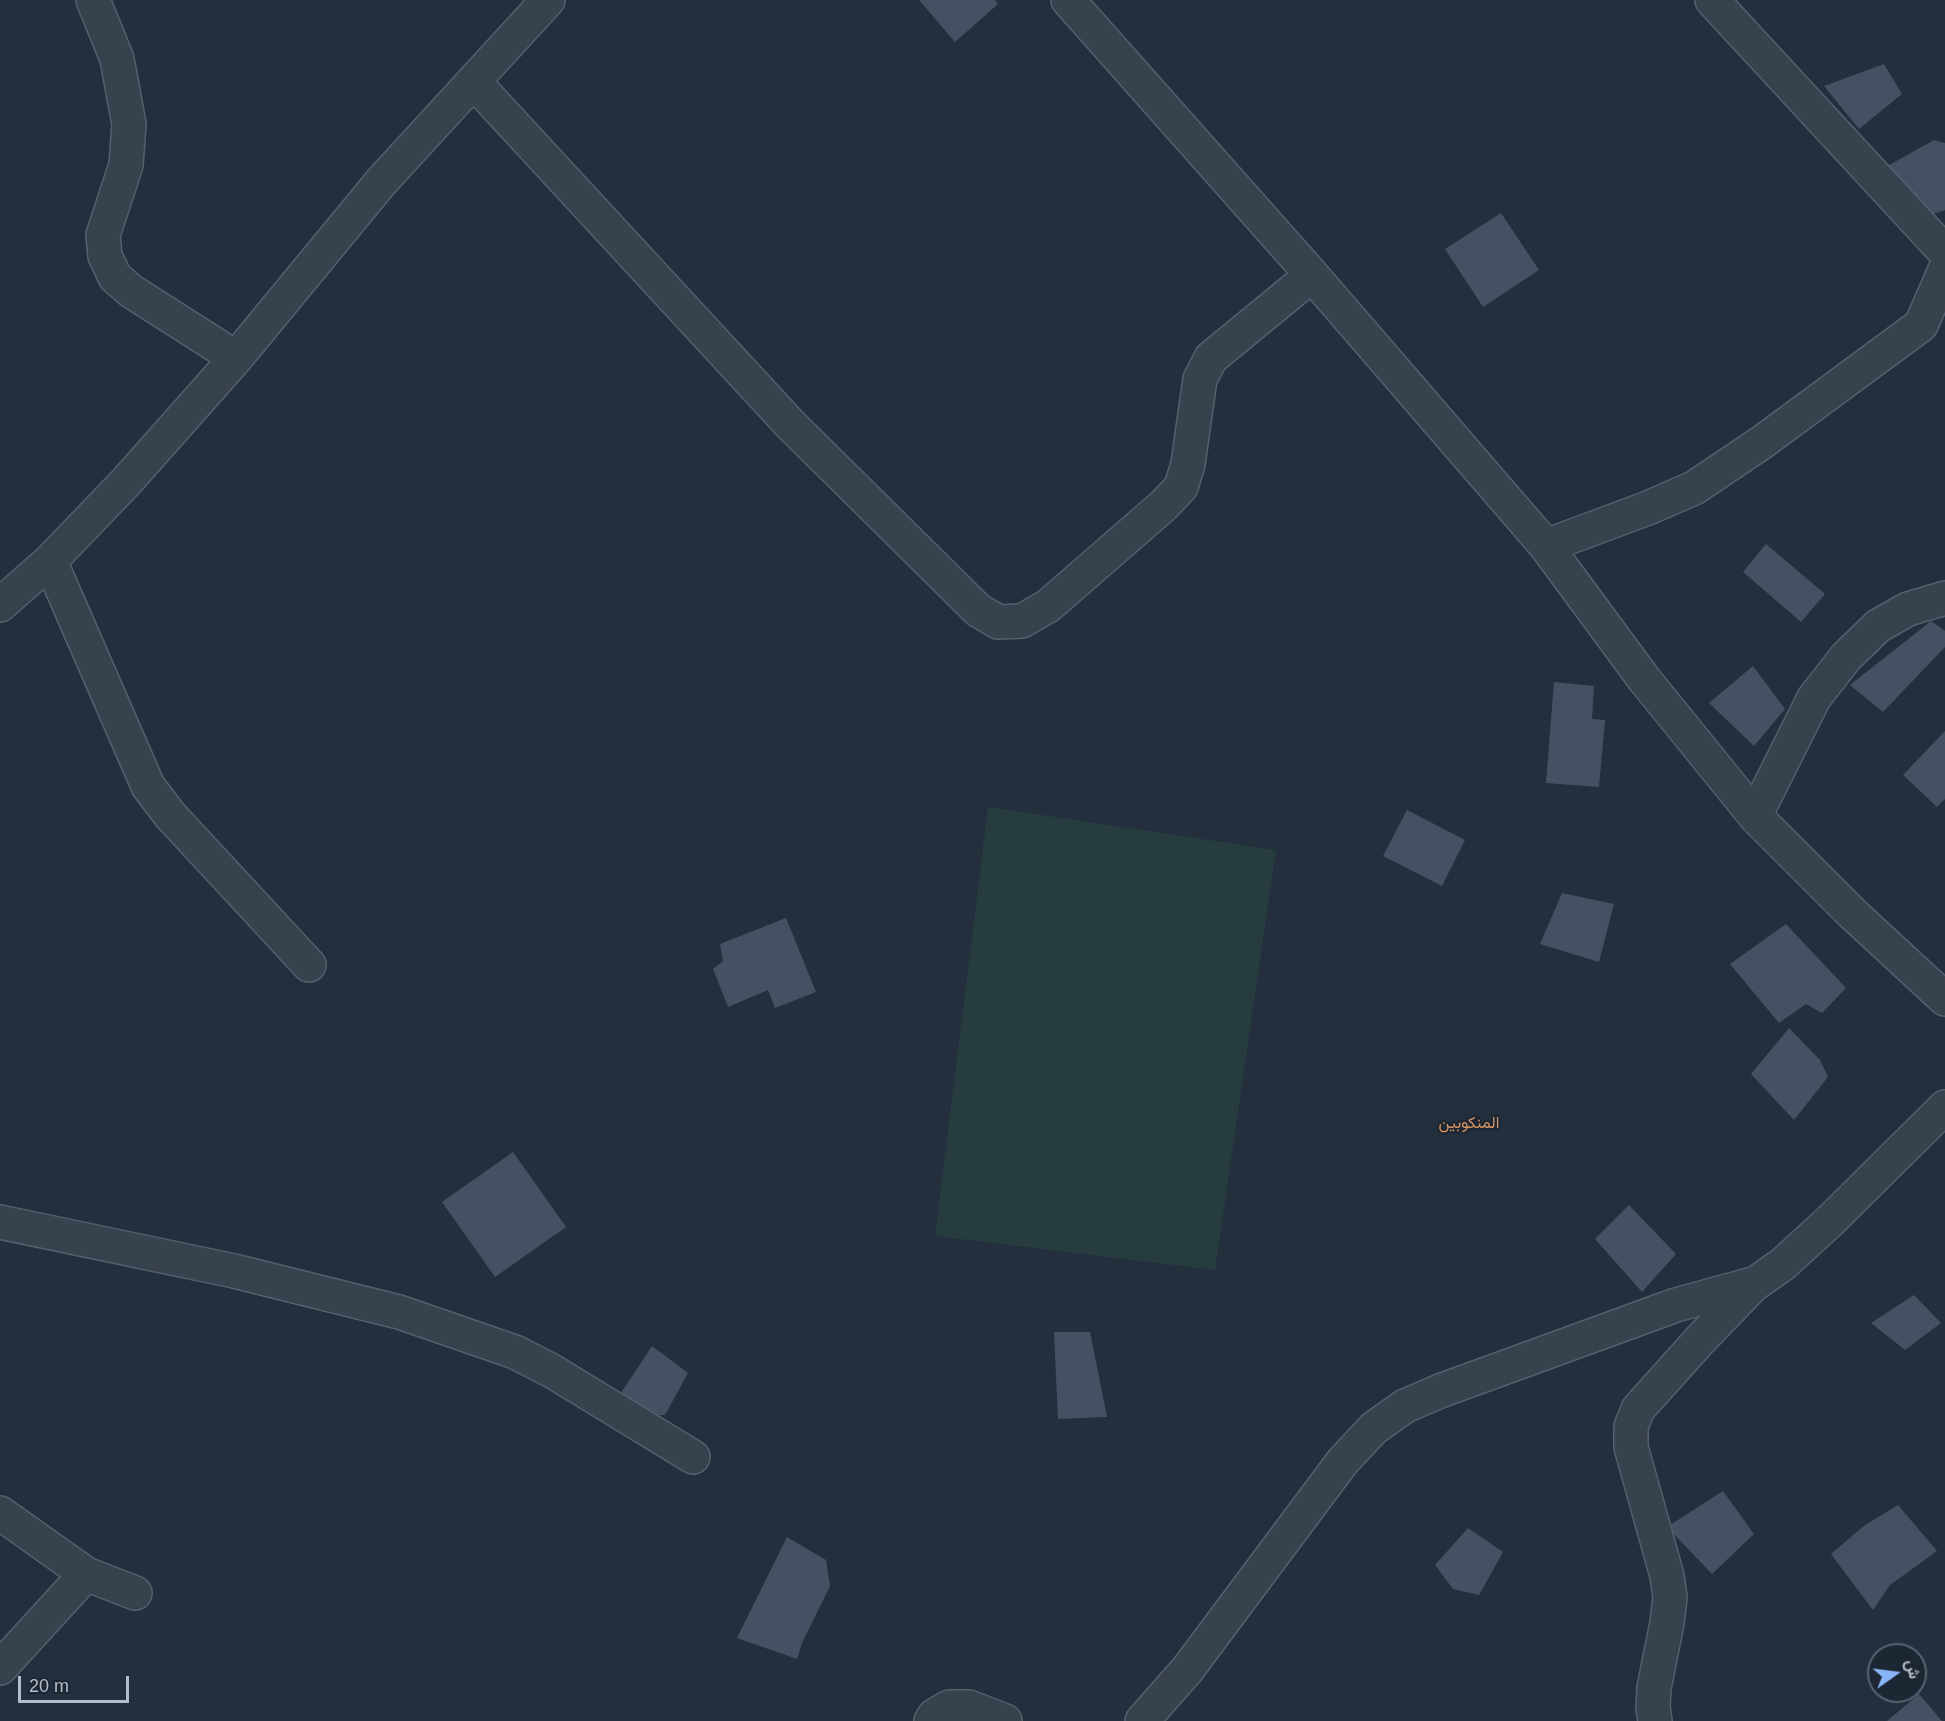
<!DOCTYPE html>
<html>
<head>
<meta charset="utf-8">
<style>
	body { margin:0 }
	#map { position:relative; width:1945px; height:1721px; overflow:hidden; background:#242f3e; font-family:Arial,Vazirmatn,sans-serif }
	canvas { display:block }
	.north { position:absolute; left:1867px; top:1643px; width:60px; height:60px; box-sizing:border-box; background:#1d2633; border:2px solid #59626f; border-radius:50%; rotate:76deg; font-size:16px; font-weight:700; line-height:24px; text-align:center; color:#b4bcc9 }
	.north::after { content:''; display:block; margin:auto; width:21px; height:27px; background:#8ab4f8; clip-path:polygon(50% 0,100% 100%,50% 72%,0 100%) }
	.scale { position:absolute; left:18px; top:1676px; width:111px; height:27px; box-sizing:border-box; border:3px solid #b4bcc9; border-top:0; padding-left:8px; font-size:18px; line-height:21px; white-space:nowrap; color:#b4bcc9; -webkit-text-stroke:4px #1d2633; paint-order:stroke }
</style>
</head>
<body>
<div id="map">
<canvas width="1945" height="1721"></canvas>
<div class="north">ش</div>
<div class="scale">20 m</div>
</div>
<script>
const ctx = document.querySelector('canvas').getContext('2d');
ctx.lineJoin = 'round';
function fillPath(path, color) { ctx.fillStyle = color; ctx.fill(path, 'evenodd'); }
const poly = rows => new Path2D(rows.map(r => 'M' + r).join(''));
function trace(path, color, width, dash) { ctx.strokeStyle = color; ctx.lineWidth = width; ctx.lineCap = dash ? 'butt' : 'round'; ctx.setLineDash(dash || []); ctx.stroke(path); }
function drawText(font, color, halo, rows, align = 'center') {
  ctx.font = font + ' Arial,Vazirmatn,sans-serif'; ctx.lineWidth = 4.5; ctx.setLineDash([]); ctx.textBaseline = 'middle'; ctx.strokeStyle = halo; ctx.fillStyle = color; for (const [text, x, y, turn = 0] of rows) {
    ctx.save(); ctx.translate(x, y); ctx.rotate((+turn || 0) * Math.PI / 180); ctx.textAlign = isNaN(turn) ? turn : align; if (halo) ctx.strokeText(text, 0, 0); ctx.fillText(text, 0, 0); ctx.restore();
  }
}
fillPath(poly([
	[988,807,1276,850,1215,1270,935,1236]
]), '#263c3f');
fillPath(poly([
	[919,0,995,0,998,4,955,42],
	[1884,64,1902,94,1859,129,1824,86],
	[1934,140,1945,143,1945,210,1916,220,1884,168],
	[1501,213,1539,270,1483,307,1445,249],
	[1766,544,1825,594,1801,622,1743,572],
	[1931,621,1945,631,1945,647,1883,712,1850,685],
	[1753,666,1785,709,1754,746,1709,703],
	[1554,682,1594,686,1592,719,1605,720,1599,787,1546,783],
	[1945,731,1945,799,1937,807,1903,775],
	[1407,810,1465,840,1442,886,1383,856],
	[1562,893,1614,904,1599,962,1540,944],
	[786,918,816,992,775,1008,768,990,728,1007,713,969,723,961,720,944],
	[1786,924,1846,988,1822,1013,1806,1004,1779,1023,1730,964],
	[1789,1028,1820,1060,1828,1077,1794,1120,1751,1074],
	[513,1152,566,1227,495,1277,442,1202],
	[1629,1205,1676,1254,1642,1292,1595,1239],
	[1914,1295,1941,1323,1905,1350,1871,1323],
	[1054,1332,1090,1332,1107,1417,1058,1419],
	[652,1346,688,1373,665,1415,649,1415,617,1399],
	[1723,1491,1754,1534,1712,1574,1667,1527],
	[1898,1505,1937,1551,1890,1585,1873,1610,1831,1554,1865,1525],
	[1468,1528,1503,1552,1479,1595,1453,1589,1435,1565],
	[787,1537,826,1560,830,1586,802,1643,797,1659,737,1638],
	[1919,1694,1942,1721,1887,1721]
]), '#455162');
const minor = poly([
	[93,0,117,59,129,124,126,165,103,235,105,256,115,277,131,291,236,358],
	[1068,0,1312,275,1546,546,1644,679,1755,816,1853,914,1945,999],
	[1712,0,1945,252],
	[474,82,790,424,978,610,998,622,1022,621,1048,606,1164,505,1181,487,1188,464,1200,379,1211,358,1312,275],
	[1546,546,1648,508,1694,488,1761,443,1921,325,1945,270],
	[50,561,148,786,170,815,309,965],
	[0,605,50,561,126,482,236,358,381,182,548,0],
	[1755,816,1814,698,1846,657,1878,626,1908,609,1945,598],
	[0,1222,234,1271,399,1312,515,1352,552,1371,693,1457],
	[0,1513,86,1574,135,1593],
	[0,1668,86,1574],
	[931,1721,934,1716,949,1707,969,1707,1005,1721],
	[1142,1721,1187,1670,1343,1461,1374,1428,1405,1406,1440,1391,1676,1305,1756,1283,1783,1264,1830,1221,1945,1107],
	[1655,1721,1653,1708,1654,1688,1667,1623,1670,1597,1667,1576,1631,1447,1631,1427,1638,1409,1700,1340,1754,1284]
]);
trace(minor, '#565f6c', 36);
trace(minor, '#38414e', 33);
drawText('16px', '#d59563', '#1d2633', [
	["المنكوبين",1469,1124]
]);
</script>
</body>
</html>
